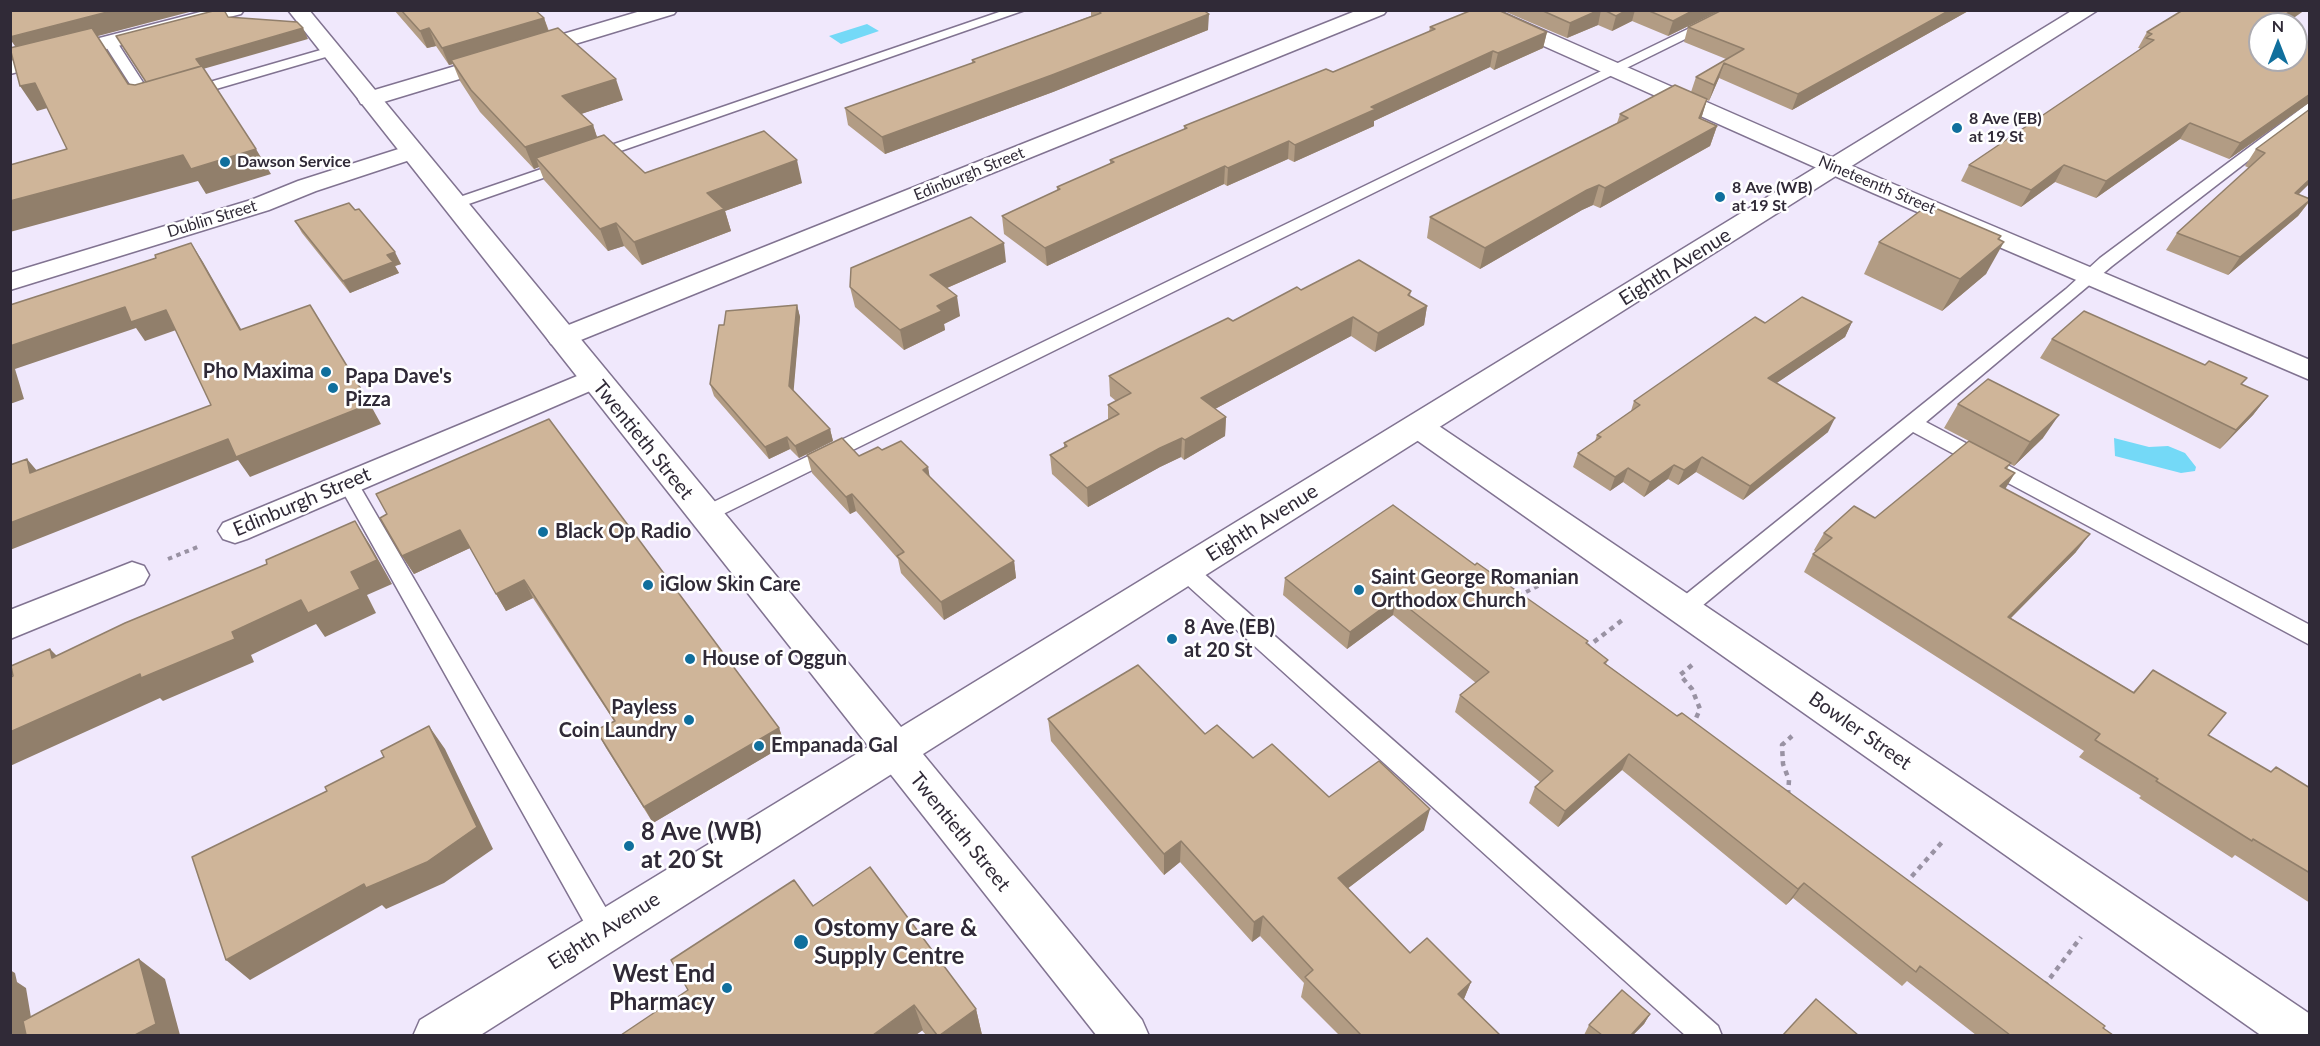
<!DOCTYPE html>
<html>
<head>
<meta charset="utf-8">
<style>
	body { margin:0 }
	#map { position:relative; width:2320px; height:1046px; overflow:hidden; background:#f0e8fc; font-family:Lato,sans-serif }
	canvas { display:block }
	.frame { position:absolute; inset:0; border:12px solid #302a37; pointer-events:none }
	.north { position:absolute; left:2248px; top:12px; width:60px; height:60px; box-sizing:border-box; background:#fff; border:2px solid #acaaaf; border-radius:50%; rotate:0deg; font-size:16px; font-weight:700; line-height:24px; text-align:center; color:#302a37 }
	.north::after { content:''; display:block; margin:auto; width:21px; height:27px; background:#106f9d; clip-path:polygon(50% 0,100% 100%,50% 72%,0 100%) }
</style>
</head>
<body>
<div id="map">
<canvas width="2320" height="1046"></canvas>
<div class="frame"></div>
<div class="north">N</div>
</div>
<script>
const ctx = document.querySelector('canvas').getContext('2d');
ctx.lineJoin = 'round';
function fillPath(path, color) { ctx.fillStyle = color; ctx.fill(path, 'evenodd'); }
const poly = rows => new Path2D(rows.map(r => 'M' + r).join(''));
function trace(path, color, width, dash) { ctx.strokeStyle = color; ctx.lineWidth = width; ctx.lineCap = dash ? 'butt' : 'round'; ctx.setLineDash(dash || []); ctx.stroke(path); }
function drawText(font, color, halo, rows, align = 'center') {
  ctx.font = font + ' Lato,sans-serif'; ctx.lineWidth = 5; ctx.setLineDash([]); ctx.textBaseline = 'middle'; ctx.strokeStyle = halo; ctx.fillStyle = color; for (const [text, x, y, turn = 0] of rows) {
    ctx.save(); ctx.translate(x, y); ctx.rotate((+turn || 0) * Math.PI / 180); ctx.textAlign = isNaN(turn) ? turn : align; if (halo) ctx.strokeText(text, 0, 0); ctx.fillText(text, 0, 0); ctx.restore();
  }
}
fillPath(poly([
	[867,24,879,31,841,44,829,36],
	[2114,438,2149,447,2168,446,2185,453,2196,467,2195,471,2181,473,2115,456]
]), '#74d9f7');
const lane = poly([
	[1005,10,1025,10,460,207,454,209,446,204,448,201,1005,10],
	[1727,10,1744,10,711,520,704,522,697,520,694,515,697,510,1727,10],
	[110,38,115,39,153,98,159,99,159,105,144,106,103,42,110,38],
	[331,47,336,48,336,54,192,96,182,96,180,93,182,90,331,47],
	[2310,102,2310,113,2112,266,1926,422,2310,625,2310,645,1913,432,1691,615,1683,618,1675,615,1672,609,1675,603,2066,289,2100,258,2310,102],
	[348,476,355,478,614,922,618,931,614,940,604,944,594,940,338,483,341,478,348,476],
	[1185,562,1193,564,1718,1026,1722,1036,1686,1036,1177,576,1174,570,1177,564,1185,562]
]);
const street = poly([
	[208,10,244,10,241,14,10,74,10,61,208,10],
	[644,10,677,10,674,14,377,104,361,104,358,99,361,94,644,10],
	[1358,10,1387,10,1384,14,571,344,561,347,551,344,547,338,551,332,1358,10],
	[1469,10,1497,10,1891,183,2310,360,2310,380,1873,193,1472,14,1469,10],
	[411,145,419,147,423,152,419,157,316,191,269,210,10,290,10,273,251,200,298,181,411,145],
	[594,369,604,371,609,378,604,385,247,539,235,543,223,539,218,531,223,523,594,369],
	[1419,417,1430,420,2310,1014,2310,1036,2262,1036,1408,434,1404,427,1408,420,1419,417],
	[132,562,144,566,149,575,144,584,10,639,10,610,132,562],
	[895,735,909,739,914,751,909,763,479,1036,413,1036,420,1020,881,739,895,735]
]);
const secondary = poly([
	[288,10,309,10,901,727,2073,10,2098,10,923,754,1142,1020,1149,1036,1097,1036,288,10]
]);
trace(lane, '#817391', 3);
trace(street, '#817391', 3);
trace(secondary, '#817391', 3);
trace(poly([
	[168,559,200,546],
	[1518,596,1548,581,1573,582]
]), '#9992a3', 4, [4.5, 4.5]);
trace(poly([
	[1586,648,1625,618],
	[1692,665,1680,675,1692,689,1700,709,1693,725],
	[1788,795,1789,780,1783,764,1782,745,1792,736],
	[1905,884,1944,840],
	[2044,986,2081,937]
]), '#9992a3', 4.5, [5, 5]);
fillPath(lane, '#fff');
fillPath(street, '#fff');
fillPath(secondary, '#fff');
fillPath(poly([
	[394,10,535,10,544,18,549,31,623,100,581,114,593,125,597,137,645,173,802,183,725,211,731,231,642,265,624,246,608,251,544,180,539,167,534,169,480,112,460,81,453,64,449,65,436,46,427,48],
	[1091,10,1203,10,1208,30,1053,92,885,154,848,125,845,108,972,63,972,60,1091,16],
	[1507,10,1721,10,1668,36,1632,21,1612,31,1598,25,1567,38,1506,12],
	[1722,10,1970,10,1792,110,1719,78,1709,101,1707,100,1701,119,1717,126,1710,146,1600,208,1593,205,1582,210,1480,269,1427,238,1430,217,1617,123,1620,114,1691,92,1696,77,1726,59,1684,42,1688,27],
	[2260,24,2260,60,2310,43,2310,102,2229,159,2180,139,2096,198,2055,182,2021,207,1961,181,1969,165,2139,50,2140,48,2138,48,2147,32],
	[1430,27,1547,32,1543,48,1494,70,1490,67,1374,121,1374,126,1294,162,1288,159,1227,186,1224,184,1047,266,1004,234,1002,216,1057,191,1057,187,1110,164,1110,160,1184,129,1184,126,1333,72,1429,32],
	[2310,109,2310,183,2298,194,2310,199,2310,201,2298,216,2228,275,2166,250,2177,233,2249,168,2245,166,2256,149],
	[355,210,401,264,395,266,399,273,350,293,302,233,295,221],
	[1999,240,1986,274,1942,311,1864,274,1879,242],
	[1006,262,947,288,960,316,944,324,945,330,904,350,855,307,850,287],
	[1301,290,1411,291,1410,296,1427,306,1424,325,1375,352,1351,336,1215,409,1226,417,1225,436,1184,460,1181,457,1160,467,1088,507,1052,474,1050,455,1064,448,1064,443,1108,420,1108,405,1116,401,1110,396,1109,376],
	[797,305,800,317,793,390,830,429,833,441,799,458,790,449,769,459,714,396,710,384,724,325],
	[1852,322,1845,337,1776,383,1828,432,1743,500,1696,472,1678,485,1668,479,1644,497,1623,482,1610,491,1573,467,1578,453,1595,441,1597,435,1631,411,1634,401,1765,323],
	[2052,339,2268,396,2253,415,2220,449,2040,358],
	[1958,404,2043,438,2014,466,2010,464,2007,469,2005,489,2076,552,2011,618,2133,692,2153,670,2208,735,2270,772,2276,767,2310,788,2310,903,2235,855,2232,858,2139,798,2141,796,2079,757,2084,751,1804,572,1813,554,1816,552,1814,550,1824,533,1875,518,1969,441,1944,428],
	[549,419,779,728,785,745,653,823,606,748,596,730,614,721,533,598,506,611,470,548,414,574,402,556,387,514],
	[882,450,928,467,929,476,1014,561,1016,578,944,620,901,573,898,559,856,511,850,514,812,473,807,455,859,456],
	[1475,565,1588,641,1587,644,1608,660,1606,664,2113,1035,1976,1035,1907,981,1902,986,1793,898,1786,905,1622,770,1558,827,1529,803,1535,787,1540,782,1455,712,1460,695,1476,683,1393,615,1347,649,1283,595,1285,578],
	[1048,719,1205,734,1253,758,1329,797,1424,830,1348,888,1410,953,1471,982,1464,999,1500,1035,1339,1035,1301,997,1304,983,1260,936,1252,942,1180,862,1164,875,1051,741],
	[813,906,976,1009,982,1035,926,1035],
	[1650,1014,1644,1024,1633,1035,1584,1035,1589,1025]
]), '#b29c84');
fillPath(poly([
	[115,10,197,10,22,56,10,39,10,37],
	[1599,10,1601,10,1598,25,1567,38,1570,23],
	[1627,10,1635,10,1632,21,1612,31,1616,16],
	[1694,10,1721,10,1668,36,1673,21],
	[1950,10,1970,10,1792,110,1798,94],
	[2292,10,2305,10,2285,24,2271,24],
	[1209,14,1208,30,1053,92,885,154,882,137],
	[544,18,550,36,451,60,453,64,449,65,442,48],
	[303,28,308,39,203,69,196,59],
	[429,28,436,46,427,48,420,31],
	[1547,32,1543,48,1494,70,1498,53],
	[1493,51,1490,67,1374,121,1374,126,1294,162,1295,145,1371,107],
	[1724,63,1719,78,1709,101,1714,85],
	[616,79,623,100,569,118,562,96],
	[35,83,51,107,37,111,20,86],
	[2310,94,2310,102,2229,159,2240,143],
	[1707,99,1701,119,1699,118],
	[2190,123,2180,139,2096,198,2106,181],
	[593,125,600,146,536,158,539,167,534,169,525,147],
	[1717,126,1710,146,1600,208,1605,188],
	[1289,141,1288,159,1227,186,1228,168],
	[256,149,271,174,206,194,198,181,10,232,10,201,183,155],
	[797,160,802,183,725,211,731,231,642,265,634,242,707,193],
	[2064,165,2055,182,2021,207,2031,190],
	[1225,166,1224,184,1047,266,1045,248],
	[2310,179,2310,183,2283,210,2295,193],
	[1599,185,1593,205,1582,210,1480,269,1485,248,1587,190],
	[2310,200,2298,216,2228,275,2240,257],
	[616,223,624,246,608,251,600,229],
	[2001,236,1993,251,2004,242,1986,274,1942,311,1960,279],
	[191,243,203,262,253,350,240,330],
	[1004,243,1006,262,933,294,930,275],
	[395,252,401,264,395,266,399,273,350,293,343,281,387,255],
	[957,296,960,316,944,324,945,330,904,350,900,330,937,306],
	[797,305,800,317,793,398,789,386],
	[1427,306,1424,325,1375,352,1378,333],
	[125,307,166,310,179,329,145,341,136,328,15,369,24,399,10,404,10,346],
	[1353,317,1351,336,1200,417,1201,398],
	[1852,322,1845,337,1762,393,1768,378],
	[2268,396,2253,415,2220,449,2236,430],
	[370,404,381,424,250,477,238,460,10,550,10,523,228,439],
	[2059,415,2043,438,2014,466,2030,442],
	[1226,417,1225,436,1184,460,1185,440],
	[1835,418,1828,432,1743,500,1750,486],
	[830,429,833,441,799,458,795,446],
	[787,437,790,449,769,459,765,447],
	[1182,438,1181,457,1160,467,1088,507,1087,488,1160,448],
	[1702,457,1696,472,1678,485,1684,470],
	[27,459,44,479,30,473],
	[1674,465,1668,479,1644,497,1650,482],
	[928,467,931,484,923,470],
	[1628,468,1623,482,1610,491,1615,477],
	[2015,473,2004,491,2000,486],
	[852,494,856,511,850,514,846,497],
	[355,521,370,545,392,584,367,595,376,613,325,637,316,624,251,655,254,662,163,701,160,698,10,766,10,732,232,632,351,572],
	[460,530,470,548,414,574,402,556],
	[2090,534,2076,552,1995,634,2008,617],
	[1014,561,1016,578,944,620,941,602],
	[524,580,533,598,506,611,496,594],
	[1396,598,1393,615,1347,649,1350,632],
	[50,649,73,672,52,658],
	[429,726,445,749,493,849,444,883,386,909,382,905,250,980,226,960],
	[779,728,785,745,653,823,644,807],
	[1629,754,1622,770,1558,827,1565,811],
	[1430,809,1424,830,1334,899,1338,878],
	[1181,841,1180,862,1164,875,1164,854],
	[1804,883,1793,898,1786,905,1798,889],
	[1263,916,1260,936,1252,942,1254,922],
	[139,959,165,979,180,1035,135,1035],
	[10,970,15,973,17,982,26,988,34,1035,10,1035],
	[1471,982,1463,1001,1458,994],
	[914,1005,923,1030,916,1035,873,1035],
	[976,1009,982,1035,940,1035],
	[1650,1014,1644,1024,1633,1035,1631,1035]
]), '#917f6b');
const building = poly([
	[10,10,115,10,10,37,10,10],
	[217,10,224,10,228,17,297,22,303,28,196,59,201,66,146,82,116,36,217,10],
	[401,10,535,10,544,18,442,48,429,28,420,31,401,10],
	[1097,10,1203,10,1209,14,1052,75,882,137,845,108,975,62,972,60,1101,13,1097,10],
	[1472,10,1498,10,1547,32,1498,53,1493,51,1371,107,1376,109,1295,145,1289,141,1228,168,1225,166,1045,248,1002,216,1060,189,1057,187,1114,162,1110,160,1187,128,1184,126,1326,69,1333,72,1435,29,1430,27,1472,10],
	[1541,10,1599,10,1570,23,1541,10],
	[1604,10,1627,10,1616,16,1604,10],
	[1647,10,1694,10,1673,21,1647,10],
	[1722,10,1950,10,1798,94,1724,63,1714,85,1696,77,1744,49,1688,27,1722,10],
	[2183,10,2292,10,2271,24,2260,24,2260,60,2296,60,2296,39,2310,43,2310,94,2240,143,2190,123,2106,181,2064,165,2031,190,1969,165,2154,40,2146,38,2152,34,2147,32,2183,10],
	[92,28,128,84,135,85,202,66,256,149,191,169,183,155,10,201,10,165,67,149,35,83,20,86,10,48,92,28],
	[558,28,616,79,562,96,593,125,525,147,471,90,451,60,558,28],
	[1675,85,1707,99,1699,118,1717,126,1605,188,1599,185,1587,190,1485,248,1430,217,1628,118,1620,114,1675,85],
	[2310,109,2310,179,2295,193,2310,199,2310,200,2240,257,2177,233,2265,153,2256,149,2310,109],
	[764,131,797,160,707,193,724,209,634,242,616,223,600,229,536,158,604,135,645,173,764,131],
	[349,203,355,210,359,209,395,252,387,255,393,262,343,281,295,221,349,203],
	[1928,205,2001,236,1998,239,2004,242,1960,279,1879,242,1928,205],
	[971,217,1004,243,930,275,957,296,937,306,942,311,900,330,850,287,851,268,971,217],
	[191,243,240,330,310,305,370,404,236,457,228,439,10,523,10,465,27,459,30,473,211,405,166,310,131,322,125,307,10,346,10,305,156,258,155,255,191,243],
	[1359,260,1411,291,1408,295,1427,306,1378,333,1353,317,1201,398,1226,417,1185,440,1182,438,1160,448,1087,488,1050,455,1067,446,1064,443,1119,414,1108,405,1131,393,1109,376,1228,318,1233,321,1297,287,1301,290,1359,260],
	[1802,297,1852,322,1768,378,1835,418,1750,486,1702,457,1684,470,1674,465,1650,482,1628,468,1615,477,1578,453,1601,437,1597,435,1640,405,1634,401,1755,317,1765,323,1802,297],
	[797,305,789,386,830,429,795,446,787,437,765,447,710,384,719,325,724,325,726,311,797,305],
	[2084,311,2205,365,2209,361,2247,378,2241,384,2268,396,2236,430,2052,339,2084,311],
	[1988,379,2059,415,2030,442,1958,404,1988,379],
	[549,419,779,728,644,807,596,730,615,721,524,580,496,594,460,530,402,556,380,518,387,514,376,494,549,419],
	[842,438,859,456,878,447,882,450,901,441,928,467,923,470,1014,561,941,602,897,556,904,552,852,494,846,497,807,455,842,438],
	[1969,441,2011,463,2005,468,2015,473,2000,486,2090,534,2008,617,2134,693,2153,670,2226,713,2208,735,2271,772,2276,767,2310,788,2310,873,2253,839,2252,841,2156,781,2158,779,2095,740,2100,734,1813,554,1832,538,1824,533,1854,506,1875,518,1969,441],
	[1393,505,1475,565,1477,563,1588,641,1586,643,1608,660,1604,663,1677,716,1682,713,2105,1026,2103,1028,2113,1035,2010,1035,1920,966,1916,972,1804,883,1798,889,1629,754,1565,811,1535,787,1553,771,1460,695,1489,672,1396,598,1350,632,1285,578,1393,505],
	[355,521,377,560,351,572,360,589,308,613,301,600,232,632,235,639,141,678,140,674,10,732,10,678,13,676,11,666,50,649,52,658,125,623,267,564,266,560,355,521],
	[1138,665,1205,734,1217,725,1253,758,1272,744,1329,797,1379,761,1430,809,1338,878,1410,953,1427,938,1471,982,1458,994,1500,1035,1361,1035,1305,977,1313,970,1263,916,1254,922,1181,841,1164,854,1048,719,1138,665],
	[429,726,477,827,427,862,366,888,364,884,226,960,192,857,327,791,325,787,384,757,381,751,429,726],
	[870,867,976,1009,940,1035,937,1035,914,1005,873,1035,621,1035,688,990,671,960,794,880,813,906,870,867],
	[139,959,156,1024,135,1035,26,1035,23,1021,139,959],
	[1622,990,1650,1014,1631,1035,1602,1035,1589,1025,1622,990],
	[1816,999,1858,1035,1783,1035,1816,999]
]);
fillPath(building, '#cfb599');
trace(building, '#917f6b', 1.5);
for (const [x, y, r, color] of [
	[1957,128,6,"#106f9d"],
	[225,162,6,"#106f9d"],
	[1720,197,6,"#106f9d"],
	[326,372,6,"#106f9d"],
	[333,388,6,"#106f9d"],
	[543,532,6,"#106f9d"],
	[648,585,6,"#106f9d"],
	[1359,590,6,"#106f9d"],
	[1172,639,6,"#106f9d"],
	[690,659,6,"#106f9d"],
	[689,720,6,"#106f9d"],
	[759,746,6,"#106f9d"],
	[629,846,6,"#106f9d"],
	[801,942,8,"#106f9d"],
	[727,988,6,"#106f9d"]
]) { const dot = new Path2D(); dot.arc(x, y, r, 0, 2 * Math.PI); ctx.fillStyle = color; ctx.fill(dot); trace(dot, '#fff', 2); }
drawText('bold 16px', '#302a37', '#fff', [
	["8 Ave (EB)",1969,119],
	["at 19 St",1969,137],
	["Dawson Service",237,162],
	["8 Ave (WB)",1732,188],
	["at 19 St",1732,206]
], 'left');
drawText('16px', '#302a37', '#fff', [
	["Edinburgh Street",969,174,-22],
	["Nineteenth Street",1877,185,23],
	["Dublin Street",212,219,-17]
]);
drawText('20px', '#302a37', '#fff', [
	["Eighth Avenue",1675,267,-32],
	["Twentieth Street",643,440,51],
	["Edinburgh Street",302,502,-23],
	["Eighth Avenue",1262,523,-32],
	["Bowler Street",1860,731,35],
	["Twentieth Street",960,832,51],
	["Eighth Avenue",604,931,-32]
]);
drawText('bold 20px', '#302a37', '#fff', [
	["Pho Maxima",314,372,"right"],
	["Papa Dave's",345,377],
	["Pizza",345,400],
	["Black Op Radio",555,532],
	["Saint George Romanian",1371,578],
	["Orthodox Church",1371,601],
	["iGlow Skin Care",660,585],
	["8 Ave (EB)",1184,628],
	["at 20 St",1184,651],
	["House of Oggun",702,659],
	["Payless",677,708,"right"],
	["Coin Laundry",677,731,"right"],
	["Empanada Gal",771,746]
], 'left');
drawText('bold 24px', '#302a37', '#fff', [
	["8 Ave (WB)",641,832],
	["at 20 St",641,860],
	["Ostomy Care &",814,928],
	["Supply Centre",814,956],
	["West End",715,974,"right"],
	["Pharmacy",715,1002,"right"]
], 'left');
</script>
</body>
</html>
